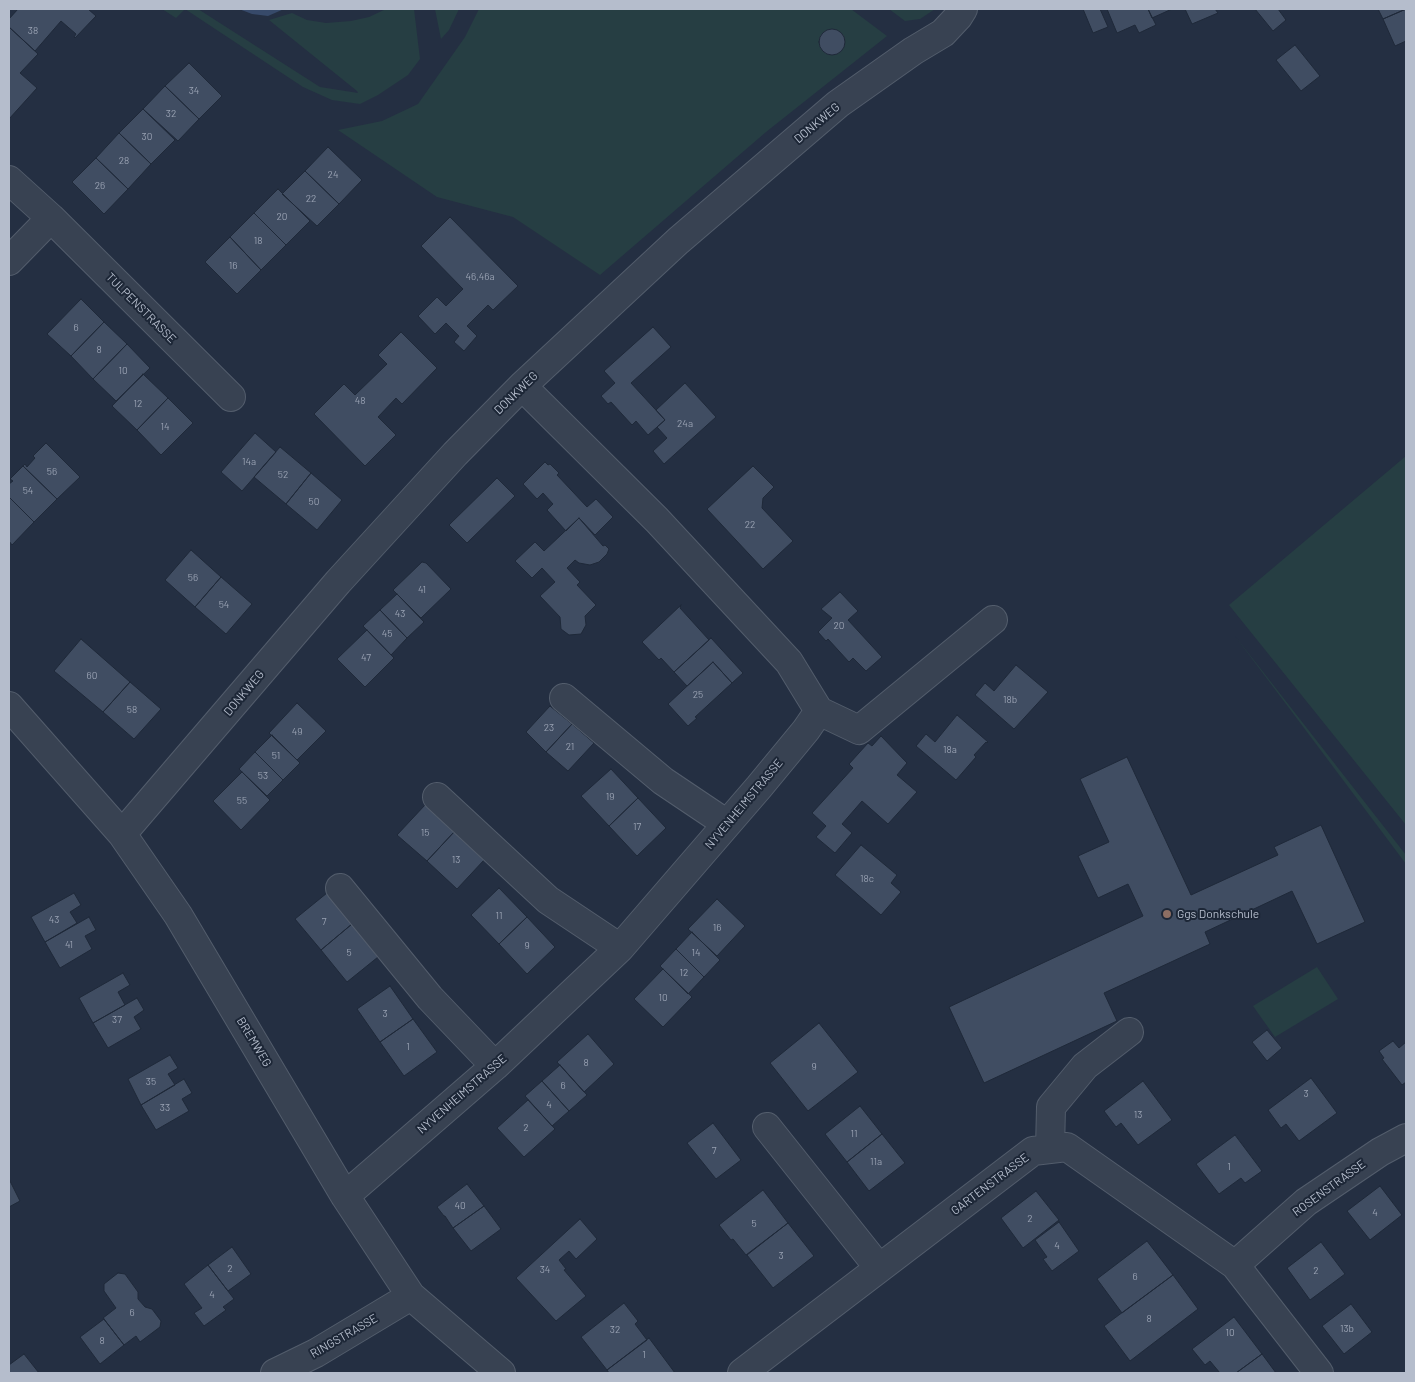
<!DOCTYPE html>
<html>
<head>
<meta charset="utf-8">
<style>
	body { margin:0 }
	#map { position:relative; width:1415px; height:1382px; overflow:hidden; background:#242f42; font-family:Barlow,sans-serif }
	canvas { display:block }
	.frame { position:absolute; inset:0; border:10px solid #b5bdcc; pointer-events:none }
</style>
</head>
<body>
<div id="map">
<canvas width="1415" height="1382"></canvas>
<div class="frame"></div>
</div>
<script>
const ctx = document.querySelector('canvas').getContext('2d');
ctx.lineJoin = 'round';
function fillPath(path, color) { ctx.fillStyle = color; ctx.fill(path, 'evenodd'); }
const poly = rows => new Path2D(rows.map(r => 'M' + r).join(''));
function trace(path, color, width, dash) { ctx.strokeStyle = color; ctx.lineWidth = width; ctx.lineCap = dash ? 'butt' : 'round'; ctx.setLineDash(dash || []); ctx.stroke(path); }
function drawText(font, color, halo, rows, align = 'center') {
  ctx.font = font + ' Barlow,sans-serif'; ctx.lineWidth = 4; ctx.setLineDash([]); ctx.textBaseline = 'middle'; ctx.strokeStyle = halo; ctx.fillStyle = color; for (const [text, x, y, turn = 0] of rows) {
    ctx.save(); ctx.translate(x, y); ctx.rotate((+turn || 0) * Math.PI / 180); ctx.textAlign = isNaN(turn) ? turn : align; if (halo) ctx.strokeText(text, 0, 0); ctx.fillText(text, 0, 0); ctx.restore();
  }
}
fillPath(poly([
	[162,9,198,9,320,87,358,93,357,91,269,20,292,13,307,20,326,23,351,21,369,17,386,9,414,9,420,59,408,75,378,95,360,104,332,100,303,87,185,9,176,18],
	[435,9,459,9,449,30,441,39],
	[479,9,851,9,887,36,766,132,600,275,513,217,437,197,338,130,382,121,418,104,465,37],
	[889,9,935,9,920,19,905,21],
	[1406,456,1406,825,1229,605],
	[1235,636,1406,855,1406,864],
	[1317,967,1338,999,1275,1037,1253,1006]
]), '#263e43');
fillPath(poly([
	[239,9,284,9,268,16,252,14]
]), '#374a6a');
const building = poly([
	[18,9,88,9,96,16,75,38,74,37,76,34,61,21,35,51,9,27,9,19,18,9],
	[1083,9,1100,9,1108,27,1093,33,1083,9],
	[1107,9,1148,9,1156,25,1139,33,1135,25,1117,33,1107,9],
	[1148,9,1172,9,1152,18,1148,9],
	[1185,9,1215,9,1218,13,1192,24,1185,9],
	[1255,9,1278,9,1286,20,1273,31,1255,9],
	[1378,9,1406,9,1383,19,1378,9],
	[1406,9,1406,41,1395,46,1383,19,1406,9],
	[9,27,38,54,20,73,37,88,9,119,9,27],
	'819 42a13 13 0 1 1 26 0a13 13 0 1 1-26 0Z',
	[1295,45,1320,76,1301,91,1276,60,1295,45],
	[189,63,222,96,199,119,165,86,189,63],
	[165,86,199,119,178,141,143,109,165,86],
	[143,109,175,140,151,164,119,133,143,109],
	[119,133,151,164,128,189,96,158,119,133],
	[328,147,362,180,339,204,305,171,328,147],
	[96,158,128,189,104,214,72,182,96,158],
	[305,171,339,204,317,226,282,194,305,171],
	[278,189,310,221,286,245,254,213,278,189],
	[254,213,286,245,261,270,230,237,254,213],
	[450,217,518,286,493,310,488,305,467,326,477,336,464,351,454,342,459,336,446,323,435,334,418,316,437,297,446,306,463,289,421,246,450,217],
	[230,237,261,270,237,294,205,262,230,237],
	[81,299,104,322,71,356,47,334,81,299],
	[104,322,127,344,93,379,71,356,104,322],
	[653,327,671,347,631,383,665,420,648,435,636,421,632,425,611,402,608,404,601,396,615,383,604,371,653,327],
	[401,332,437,368,402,404,396,398,378,417,396,435,365,466,314,414,344,384,355,395,387,364,378,355,401,332],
	[127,344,150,368,116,401,93,379,127,344],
	[143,374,168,398,137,430,112,406,143,374],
	[685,383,716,417,664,464,653,451,667,438,657,427,665,420,656,410,685,383],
	[168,398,193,423,161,455,137,430,168,398],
	[255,433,276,452,242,491,221,472,255,433],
	[46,443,80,477,57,499,23,466,25,464,27,467,35,458,33,456,46,443],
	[280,447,311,473,286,504,254,477,280,447],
	[545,462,548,465,550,464,559,473,557,475,587,507,596,499,613,517,595,535,579,518,566,531,547,510,553,504,543,493,537,499,523,484,545,462],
	[23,466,57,499,34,522,9,497,9,484,13,481,10,479,23,466],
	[753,466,774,487,763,498,762,508,793,541,763,569,707,509,753,466],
	[311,473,342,500,317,530,286,504,311,473],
	[497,478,515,496,467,543,449,525,497,478],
	[9,497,34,522,12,545,9,541,9,497],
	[579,518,603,546,605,545,609,549,607,554,599,562,590,565,579,563,575,560,567,568,580,582,577,585,596,605,585,616,586,625,581,634,569,635,561,629,560,617,540,596,555,582,542,568,532,578,515,561,535,542,544,551,579,518],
	[191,550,221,577,195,607,165,580,191,550],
	[422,562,426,563,451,589,421,618,393,590,422,562],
	[221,577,252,604,226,634,195,607,221,577],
	[840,592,858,611,848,620,882,657,866,671,853,658,849,662,828,639,826,641,818,632,832,618,821,609,840,592],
	[397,594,424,622,407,638,380,610,397,594],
	[681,605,680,608,709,640,674,672,661,658,659,660,642,642,681,605],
	[380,610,407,638,391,655,363,626,380,610],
	[367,630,394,658,365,687,337,659,367,630],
	[711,638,743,673,732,683,713,662,687,686,674,672,711,638],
	[81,639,130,682,103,712,54,671,81,639],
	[713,662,732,683,695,717,697,718,688,726,668,704,713,662],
	[1016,665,1048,692,1014,729,975,695,985,683,994,691,1016,665],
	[130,682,161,709,134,739,103,712,130,682],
	[297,703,326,731,297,760,269,733,297,703],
	[550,706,572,724,546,752,526,732,550,706],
	[957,715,988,742,987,743,986,742,974,755,976,757,956,780,916,746,926,734,935,742,957,715],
	[572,724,594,743,568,771,546,752,572,724],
	[272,735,300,763,283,780,255,752,272,735],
	[881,736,907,763,897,775,917,792,888,824,862,801,842,824,852,833,835,853,816,837,826,826,812,813,853,768,849,764,868,743,872,746,881,736],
	[255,752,283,780,267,796,239,769,255,752],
	[1127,757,1191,895,1278,855,1274,847,1321,825,1365,922,1317,944,1292,891,1205,932,1210,944,1104,993,1117,1021,984,1083,949,1007,1143,916,1128,884,1098,898,1078,856,1109,842,1080,779,1127,757],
	[611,769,638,798,609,826,581,796,611,769],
	[242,772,270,800,241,830,213,801,242,772],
	[638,798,666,828,637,856,609,826,638,798],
	[425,805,454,832,427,861,397,835,425,805],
	[454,832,484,860,457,889,427,861,454,832],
	[861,845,897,875,891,883,901,892,881,915,835,875,861,845],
	[499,888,527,917,499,944,471,915,499,888],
	[74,893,81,905,70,912,77,923,45,942,31,917,74,893],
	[327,893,352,924,321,950,295,919,327,893],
	[717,899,745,926,717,956,688,929,717,899],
	[89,917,96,930,85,936,92,949,60,968,45,942,89,917],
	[527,917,555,947,527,974,499,944,527,917],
	[352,924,378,957,347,982,321,950,352,924],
	[692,932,720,960,704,977,676,949,692,932],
	[676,949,704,977,688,994,660,966,676,949],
	[663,969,692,997,663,1027,634,999,663,969],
	[123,973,130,985,118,992,125,1005,93,1023,79,998,123,973],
	[390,986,413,1019,380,1042,357,1009,390,986],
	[137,998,144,1010,134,1017,141,1029,108,1048,93,1023,137,998],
	[413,1019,437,1052,404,1076,380,1042,413,1019],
	[819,1023,858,1072,808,1111,770,1063,819,1023],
	[1267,1030,1282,1048,1267,1061,1252,1042,1267,1030],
	[588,1034,614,1064,584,1092,557,1062,588,1034],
	[1393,1041,1399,1048,1406,1042,1406,1082,1402,1085,1382,1059,1384,1058,1379,1051,1393,1041],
	[170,1055,178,1068,168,1074,175,1085,141,1105,128,1079,170,1055],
	[560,1065,587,1095,569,1111,542,1081,560,1065],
	[1311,1078,1337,1113,1299,1141,1286,1124,1281,1128,1268,1110,1311,1078],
	[184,1079,192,1093,182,1099,189,1111,156,1130,141,1105,184,1079],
	[542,1081,569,1111,552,1126,525,1096,542,1081],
	[1143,1081,1172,1120,1138,1145,1121,1123,1116,1127,1104,1111,1143,1081],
	[528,1100,555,1129,524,1157,497,1128,528,1100],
	[860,1106,882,1134,847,1162,825,1134,860,1106],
	[713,1123,741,1160,716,1179,687,1143,713,1123],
	[882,1134,905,1163,869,1191,847,1162,882,1134],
	[1235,1135,1262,1171,1245,1183,1241,1178,1219,1194,1196,1164,1235,1135],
	[9,1179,20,1201,9,1207,9,1179],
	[467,1184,484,1206,453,1228,445,1216,444,1216,437,1207,467,1184],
	[1380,1186,1402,1215,1370,1240,1347,1211,1380,1186],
	[763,1190,788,1223,746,1255,733,1239,731,1240,719,1225,763,1190],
	[1036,1191,1059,1220,1023,1248,1001,1218,1036,1191],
	[484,1206,501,1229,471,1251,453,1228,484,1206],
	[580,1219,597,1239,576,1259,569,1251,559,1260,566,1269,564,1270,586,1296,556,1321,516,1278,580,1219],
	[1059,1222,1079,1251,1052,1271,1043,1259,1047,1257,1035,1240,1059,1222],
	[788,1223,814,1256,773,1288,747,1255,788,1223],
	[1147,1241,1173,1275,1122,1313,1097,1279,1147,1241],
	[1321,1242,1345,1274,1310,1300,1287,1268,1321,1242],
	[232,1247,251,1274,228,1291,208,1265,232,1247],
	[208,1265,234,1299,223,1307,226,1310,204,1326,194,1313,202,1308,184,1284,208,1265],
	[118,1273,125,1274,138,1292,138,1299,145,1307,152,1309,161,1321,160,1327,140,1342,136,1336,124,1345,103,1318,116,1308,104,1291,104,1284,118,1273],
	[1173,1275,1198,1309,1130,1361,1104,1326,1173,1275],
	[624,1303,638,1321,635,1324,647,1340,607,1370,581,1337,624,1303],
	[1351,1304,1372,1332,1344,1354,1322,1326,1351,1304],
	[1234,1317,1262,1354,1236,1373,1220,1373,1210,1361,1205,1365,1192,1349,1234,1317],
	[104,1319,124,1345,100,1364,80,1337,104,1319],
	[649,1338,675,1373,609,1373,607,1370,649,1338],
	[24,1354,39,1373,9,1373,9,1365,24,1354],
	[1262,1354,1276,1373,1236,1373,1262,1354]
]);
fillPath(building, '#404d62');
trace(building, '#1f2939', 1);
const minor = poly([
	[9,180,51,218,9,261],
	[51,218,231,397],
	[564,698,663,781,727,824],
	[9,706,122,834,178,915,345,1196,411,1296,501,1373],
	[819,711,859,730,993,620],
	[437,797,548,900,620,948],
	[122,834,338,582,455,454,522,386,678,241,838,104,913,51,943,33,958,17,963,9],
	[340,888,430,998,495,1066],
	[767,1127,879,1268],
	[1050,1149,1051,1107,1085,1066,1129,1032],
	[345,1196,495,1066,620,948,759,787,806,730,819,711,789,662,657,520,522,386],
	[1235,1265,1306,1202,1380,1152,1406,1138],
	[275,1373,316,1353,411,1296],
	[742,1373,1033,1151,1067,1147,1235,1265,1319,1373]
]);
trace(minor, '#535d6c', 30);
trace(minor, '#384252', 28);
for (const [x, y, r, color] of [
	[1167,914,5,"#8d6e63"]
]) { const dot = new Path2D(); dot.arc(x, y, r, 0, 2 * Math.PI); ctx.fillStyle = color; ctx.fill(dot); trace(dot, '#1d2737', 2); }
drawText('10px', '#98a1b2', null, [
	["38",33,31],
	["34",194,91],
	["32",171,114],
	["30",147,137],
	["28",124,161],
	["24",333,175],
	["26",100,186],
	["22",311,199],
	["20",282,217],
	["18",258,241],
	["16",233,266],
	["46,46a",480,277],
	["6",76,328],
	["8",99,350],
	["10",123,371],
	["48",360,401],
	["12",138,404],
	["24a",685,424],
	["14",165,427],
	["14a",249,462],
	["56",52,472],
	["52",283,475],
	["54",28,491],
	["50",314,502],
	["22",750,525],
	["56",193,578],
	["41",422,590],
	["54",224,605],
	["43",400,614],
	["20",839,626],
	["45",387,634],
	["47",366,658],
	["60",92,676],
	["25",698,695],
	["18b",1010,700],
	["58",132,710],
	["23",549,728],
	["49",297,732],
	["21",570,747],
	["18a",950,750],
	["51",276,756],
	["53",263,776],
	["19",610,797],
	["55",242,801],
	["17",637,827],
	["15",425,833],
	["13",456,860],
	["18c",867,879],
	["11",499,916],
	["43",54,920],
	["7",324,922],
	["16",717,928],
	["41",69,945],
	["9",527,946],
	["5",349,953],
	["14",696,953],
	["12",684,973],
	["10",663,998],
	["3",385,1014],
	["37",117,1020],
	["1",408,1047],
	["8",586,1063],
	["9",814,1067],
	["35",151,1082],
	["6",563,1086],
	["3",1306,1094],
	["4",549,1105],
	["33",165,1108],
	["13",1138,1115],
	["2",526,1128],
	["11",854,1134],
	["7",714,1151],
	["11a",876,1162],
	["1",1229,1167],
	["40",460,1206],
	["4",1375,1213],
	["2",1030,1219],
	["5",754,1224],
	["4",1057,1246],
	["3",781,1256],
	["2",230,1269],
	["34",545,1270],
	["2",1316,1271],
	["6",1135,1277],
	["4",212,1295],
	["6",132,1313],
	["8",1149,1319],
	["13b",1347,1329],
	["32",615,1330],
	["10",1230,1333],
	["8",102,1341],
	["1",644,1355]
]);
drawText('12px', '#b5bdcc', '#1d2737', [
	["DONKWEG",817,123,-40],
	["TULPENSTRASSE",141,308,45],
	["DONKWEG",516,393,-44],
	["DONKWEG",244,693,-50],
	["NYVENHEIMSTRASSE",744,804,-50],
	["BREMWEG",254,1042,59],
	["NYVENHEIMSTRASSE",462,1094,-41],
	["GARTENSTRASSE",990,1184,-37],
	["ROSENSTRASSE",1329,1188,-36],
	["RINGSTRASSE",344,1336,-30]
]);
drawText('12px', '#b5bdcc', '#1d2737', [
	["Ggs Donkschule",1177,914]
], 'left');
</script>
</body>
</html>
